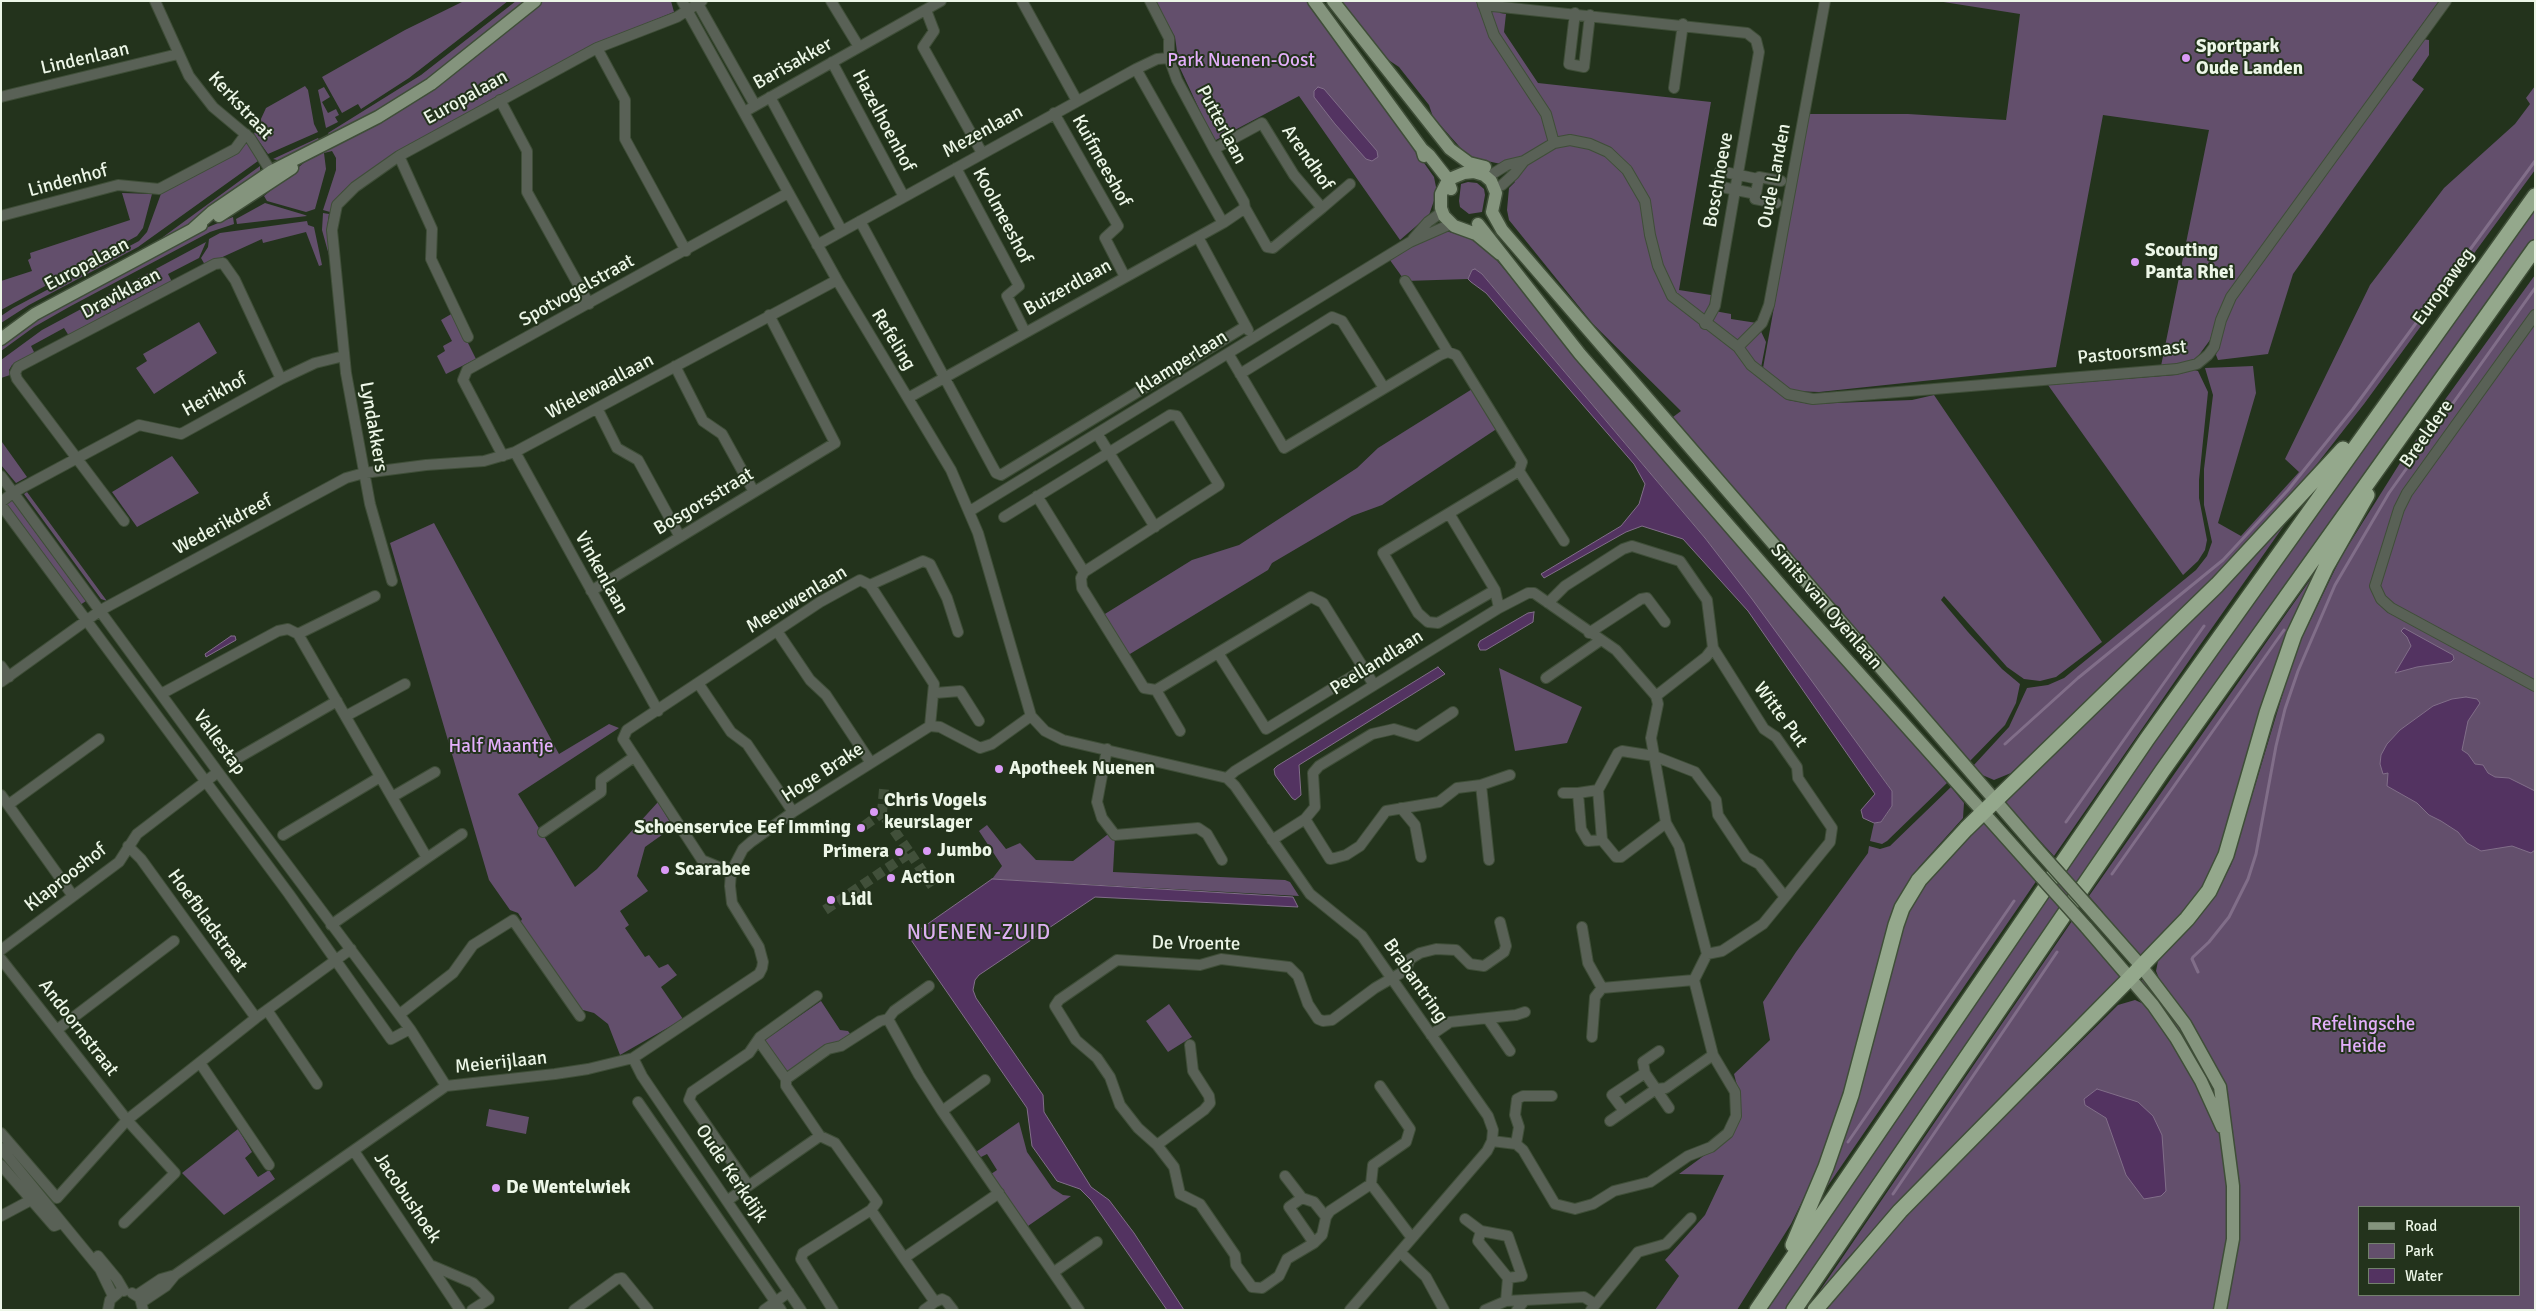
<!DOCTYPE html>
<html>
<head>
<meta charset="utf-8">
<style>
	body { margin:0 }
	#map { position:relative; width:2536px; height:1311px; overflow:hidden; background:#23331c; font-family:Signika,sans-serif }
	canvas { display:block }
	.frame { position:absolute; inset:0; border:2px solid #ecf6e7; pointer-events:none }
	.legend { position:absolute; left:2358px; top:1206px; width:162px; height:90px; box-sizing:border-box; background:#23331c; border:1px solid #73816d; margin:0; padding:6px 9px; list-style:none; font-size:15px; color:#ecf6e7 }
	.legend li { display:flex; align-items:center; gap:10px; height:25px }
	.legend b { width:25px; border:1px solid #73816d }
</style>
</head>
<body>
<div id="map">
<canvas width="2536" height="1311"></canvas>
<div class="frame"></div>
<ul class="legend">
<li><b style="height:6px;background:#84947d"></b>Road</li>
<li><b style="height:14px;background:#634f6c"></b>Park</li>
<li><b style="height:14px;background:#533361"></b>Water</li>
</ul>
</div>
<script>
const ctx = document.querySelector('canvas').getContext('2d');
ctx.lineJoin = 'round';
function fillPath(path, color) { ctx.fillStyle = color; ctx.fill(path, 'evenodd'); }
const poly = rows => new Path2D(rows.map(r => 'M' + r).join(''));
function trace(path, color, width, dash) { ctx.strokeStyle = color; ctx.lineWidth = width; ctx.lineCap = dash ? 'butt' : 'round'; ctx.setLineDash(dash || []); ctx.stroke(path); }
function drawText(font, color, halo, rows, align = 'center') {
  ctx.font = font + ' Signika,sans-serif'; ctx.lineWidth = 4; ctx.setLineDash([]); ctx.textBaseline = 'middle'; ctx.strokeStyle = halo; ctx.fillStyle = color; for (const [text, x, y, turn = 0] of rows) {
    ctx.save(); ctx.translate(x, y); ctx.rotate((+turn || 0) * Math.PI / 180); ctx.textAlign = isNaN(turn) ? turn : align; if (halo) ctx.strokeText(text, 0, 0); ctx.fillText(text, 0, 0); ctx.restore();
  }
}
fillPath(poly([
	[464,1,508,1,409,78,361,109,358,104,342,113,322,77,405,30],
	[516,1,525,1,448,65,397,101,330,136,328,133,421,75],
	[543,1,671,1,674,12,623,33,378,166,342,192,330,212,323,210,336,170,336,158,332,151,324,153,326,169,315,209,306,212,267,201,264,196,306,161,453,74],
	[1155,1,1309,1,1434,177,1437,192,1429,215,1400,240,1299,96,1214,141,1179,66,1175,37],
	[1339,1,1501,1,1500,13,1506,14,1504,32,1538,83,1711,102,1679,290,1711,295,1709,310,1731,314,1731,319,1757,323,1766,342,1759,378,1788,400,1810,404,1912,400,1934,395,2102,642,2056,677,2040,681,2024,679,2007,667,1944,596,1941,600,1968,632,2002,669,2020,684,2016,703,2005,725,1969,762,1673,417,1681,411,1593,324,1509,220,1507,210,1509,188,1515,182,1501,164,1473,158,1466,154,1433,117,1429,105,1399,67,1387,59],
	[1937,1,2439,1,2231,290,2218,313,2210,340,2196,359,2184,363,2161,366,2209,130,2103,115,2056,367,1819,392,1792,391,1763,368,1809,114,1908,114,2006,120,2020,14],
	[2422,39,2429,40,2429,55,2412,80,2424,89,2293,274,2268,354,2218,360,2216,355,2223,327,2232,304],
	[305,86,308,90,314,124,318,132,268,154,254,134,266,108],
	[2535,86,2535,170,2364,404,2317,464,2248,543,2190,602,2011,773,1994,780,1980,774,1973,766,2009,727,2027,688,2048,685,2064,678,2196,570,2207,556,2212,542,2204,505,2204,469,2213,395,2205,368,2253,366,2256,393,2218,523,2241,536,2299,472,2285,459,2370,285,2444,188,2515,124,2530,104,2526,98],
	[324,87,330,97,322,102,328,113,336,109,339,115,335,117,338,122,326,128,318,90],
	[318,138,320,141,281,161,273,159],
	[245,144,249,144,258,161,138,247,29,305,1,323,1,316,13,308,139,241,147,232,162,191],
	[260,166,260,172,193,222,165,239,163,237],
	[1468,182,1477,183,1484,189,1485,195,1482,212,1469,214,1460,207,1459,201,1461,184],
	[122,193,152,194,143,228,137,236,1,310,1,281,32,271,28,260,31,258,30,253,130,220],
	[265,203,305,215,307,216,237,224,236,219],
	[2535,205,2535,239,2426,389,1788,1310,1764,1310,2020,931],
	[323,213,329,214,327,228,330,259,322,230],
	[233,217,234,224,210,232,69,307,34,327,1,351,1,345,33,322,196,232],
	[307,221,308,225,314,227,322,265,319,266,306,232,263,243,262,239,205,265,201,258,208,247,209,239,220,233],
	[1446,231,1480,241,1947,783,1887,841,1882,844,1870,841,1874,823,1881,822,1892,806,1892,791,1705,538,1482,274,1472,270,1468,279,1405,281,1387,256],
	[206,242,199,258,168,274,172,282,69,336,64,328,31,346,35,354,12,365,9,370,10,375,1,378,1,360,42,330],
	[2535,275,2535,310,2408,485,2412,490,2535,320,2535,1310,1822,1310,1889,1231,1982,1135,2036,1086,2118,1005,2135,1000,2146,1005,2140,980,2160,981,2156,971,2158,961,2215,896,2231,865,2296,650,2341,557,2405,455],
	[2360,1207,2520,1207,2520,1295,2360,1295],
	[453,313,476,359,446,374,437,356,445,351,443,346,452,341,441,320],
	[199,322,217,353,154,394,136,368,147,361,143,354],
	[2194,370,2198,371,2208,392,2199,480,2199,498,2207,540,2205,550,2198,561,2183,575,2048,385,2175,375],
	[1477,386,1501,426,1382,505,1352,516,1272,563,1268,570,1125,657,1100,617,1192,560,1239,545,1357,468,1378,448],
	[2,442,27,477,16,483,1,465],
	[172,456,199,493,137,527,112,492],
	[27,492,107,601,101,599,24,494],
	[2304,497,2200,645,2054,856,2004,802],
	[12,500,86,601,80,605,5,505],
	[434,523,559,754,609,724,619,728,518,794,575,887,597,869,658,802,673,827,645,847,637,876,648,891,620,911,629,925,625,928,645,957,649,955,659,968,668,964,677,975,661,987,683,1019,620,1055,608,1024,594,1013,583,1010,580,1012,520,923,522,919,518,913,510,910,489,880,390,543],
	[2333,547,2220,861,2191,909,2142,955,2139,956,2102,914,2103,912,2089,896],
	[1499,668,1582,707,1567,743,1515,751],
	[1951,787,1964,803,1963,818,1919,867,1905,887,1894,910,1843,1096,1812,1181,1791,1224,1737,1310,1655,1310,1679,1276,1665,1260,1705,1215,1724,1175,1679,1174,1732,1135,1740,1097,1734,1074,1770,1040,1763,1002,1796,952,1868,853,1869,846,1880,849,1890,846],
	[1983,820,2037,880,1816,1203,1908,909,1924,882],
	[987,825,1006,849,1020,843,1036,860,1073,861,1107,835,1115,835,1113,872,1285,880,1290,882,1299,896,992,879,1002,866,979,831],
	[2072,921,2123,975,1915,1186,1845,1261,1808,1308],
	[821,1001,840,1030,848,1031,851,1035,789,1072,784,1072,765,1040],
	[1169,1004,1192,1037,1168,1052,1146,1021],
	[489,1109,529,1117,526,1134,486,1126],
	[1019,1122,1027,1152,1052,1188,1063,1195,1071,1196,1028,1226,991,1174,997,1170,987,1154,981,1157,976,1152],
	[238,1129,252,1152,245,1158,258,1177,269,1170,275,1179,224,1215,182,1173]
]), '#634f6c');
const water = poly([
	[1318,87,1324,89,1377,151,1378,157,1372,161,1366,159,1335,124,1314,97,1314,91,1318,87],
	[1475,269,1482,274,1705,538,1752,599,1892,791,1892,806,1881,822,1874,823,1863,818,1861,810,1875,794,1748,611,1683,539,1642,526,1626,532,1544,578,1541,574,1621,526,1639,504,1645,484,1634,464,1486,293,1471,282,1468,279,1472,270,1475,269],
	[1534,612,1533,622,1486,650,1480,650,1478,645,1480,641,1528,613,1534,612],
	[2404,628,2453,655,2454,659,2451,662,2417,667,2395,673,2411,646,2407,637,2401,631,2404,628],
	[231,636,235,636,236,640,206,657,205,654,231,636],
	[1438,667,1445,674,1299,765,1301,795,1295,800,1292,798,1275,775,1274,769,1277,766,1438,667],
	[2466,697,2477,699,2480,703,2468,721,2462,750,2468,754,2475,764,2483,765,2488,773,2495,777,2509,778,2535,791,2535,850,2531,853,2512,846,2481,851,2467,843,2458,832,2441,821,2429,815,2417,803,2387,786,2388,773,2383,774,2380,764,2381,755,2387,744,2400,730,2433,706,2452,699,2466,697],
	[992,879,1293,897,1298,907,1095,897,979,975,975,980,973,990,976,998,1043,1095,1044,1112,1091,1187,1109,1200,1134,1233,1184,1310,1167,1310,1091,1200,1080,1189,1057,1181,1032,1146,1027,1108,909,937,992,879],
	[2097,1089,2138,1102,2153,1116,2162,1135,2166,1191,2161,1196,2144,1199,2126,1175,2106,1118,2085,1105,2084,1099,2097,1089]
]);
fillPath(water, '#533361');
trace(water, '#816e89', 1);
trace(poly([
	[2005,744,2078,678,2223,560,2288,490,2353,409,2535,161],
	[2066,822,2204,626],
	[2112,874,2284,630],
	[2198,972,2192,959,2193,957,2209,942,2229,917,2248,879,2256,854,2276,746,2285,709,2298,671,2335,585,2389,493,2535,288],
	[1848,1142,2014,901],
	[1893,1194,2057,952]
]), '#816e89', 3);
trace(poly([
	[864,826,882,813],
	[910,853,934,889],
	[825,910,910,853,882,813,884,789]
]), '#41503a', 10, [10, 5]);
const minor = poly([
	[155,1,189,76,213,107,250,138,275,178],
	[682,1,837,280,951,470,978,533,1031,716,1045,731,1063,740,1227,778,1235,786,1310,894,1362,936,1488,1116,1493,1130,1492,1141,1487,1151,1350,1310],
	[831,1,859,47],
	[1022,1,1077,101],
	[1150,1,1169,38,1169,58,1177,80,1214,149,1244,202,1245,208,1267,247,1273,248,1322,208,1294,175,1262,123,1214,149],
	[1482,1,1494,35,1546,114,1554,143],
	[698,4,755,105],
	[1483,5,1747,33,1756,40,1759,52,1715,306,1705,324],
	[926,10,934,31,923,47,982,153],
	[1575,13,1569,64,1584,67,1590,15],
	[597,48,625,100,625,139,686,251],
	[832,62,904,197],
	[1136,69,1223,223],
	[1674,88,1683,24],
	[1,97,178,54],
	[770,97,842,231],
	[500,100,527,151,527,192,589,304],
	[744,112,941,1],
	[1054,113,1118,226,1105,238,1125,277],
	[399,156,432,229,431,259,468,337],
	[956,168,1019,286,1007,296,1025,332],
	[1494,173,1507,165,1524,161,1554,143,1570,140,1590,144,1608,152,1627,170,1645,201,1650,235,1658,266,1672,296,1738,347,1751,365,1788,394,1813,399,2177,369,2197,364,2208,355,2214,347,2221,320,2231,297,2446,1],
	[1502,185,1514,174,1524,161],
	[1756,194,1717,186,1720,171,1758,179],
	[1776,203,1755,199,1759,177,1781,181],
	[1322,208,1350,184],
	[1,216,118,185,159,189,235,149,246,134],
	[860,221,990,462,996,473,1001,475,1246,326],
	[1198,237,1248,330],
	[1413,239,1428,222,1442,212],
	[817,245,1136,69,1157,59,1169,58],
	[1405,281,1448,352],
	[2535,315,2407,493,2399,509,2375,586,2381,599,2391,608,2535,686],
	[1738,347,1762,323,1769,305,1825,1],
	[1229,355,1284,448,1440,355,1448,352,1456,355,1522,462,1519,471,1383,553,1418,613,1428,622,1438,623,1495,590],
	[675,366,703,421,722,434,754,492],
	[1240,374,1332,317,1342,321,1384,388],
	[908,398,1223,223,1245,208],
	[597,408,617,448,638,460,680,537],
	[1098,435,1155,527],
	[515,452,658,711],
	[503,456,463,380,467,370,788,193],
	[1519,471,1564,541],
	[1,476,218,772,410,1029,446,1086],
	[1037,496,1084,572],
	[1,502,14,492,139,425,181,434,281,379,315,363,344,356],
	[1,505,289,894,391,1039,410,1029],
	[970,511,1410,242,1451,224],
	[1450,515,1495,590,1499,608],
	[1004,517,1170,415,1177,416,1219,485,1084,572,1081,578,1082,588,1144,688,1156,690,1311,597,1323,603,1374,685],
	[124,521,17,379,15,373,18,367,215,264,223,263,235,280,281,379],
	[392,581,370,504,346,373,332,230,337,205,355,187,399,156,597,48,677,17,702,1],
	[870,585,934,684,930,726],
	[591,591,835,443,769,315],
	[1548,603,1565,586,1623,549,1632,546,1680,561,1707,600,1713,648,1706,657,1656,696],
	[777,631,810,680,826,695,871,763],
	[1589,633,1641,599,1647,598,1665,622],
	[298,634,427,858,331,925],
	[1218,653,1266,729,1364,669],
	[1,666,9,677],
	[1546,678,1601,640],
	[1,682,101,610,346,478,364,473,426,465,484,461,515,452,837,280],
	[698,683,731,732,747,744,793,812],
	[1156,690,1180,731],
	[935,693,960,691,979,721],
	[161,694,278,631,288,629,298,634,375,596],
	[346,716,405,684],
	[1107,749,1097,802,1102,818,1115,835,1198,828,1207,834,1222,860],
	[231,762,337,701],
	[1227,778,1235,771,1499,608,1528,593,1534,593,1616,650,1656,696,1658,704,1651,738,1666,823,1679,846,1707,954,1694,980,1713,1055,1735,1092,1736,1116,1728,1133,1711,1147,1688,1156,1650,1182,1614,1191,1593,1204,1575,1209,1555,1204,1523,1150,1516,1144,1492,1141],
	[1481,785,1489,860],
	[1598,790,1602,840,1616,857,1621,857,1666,823],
	[1563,793,1578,793,1598,790,1618,753,1622,751,1654,756,1695,772,1716,800,1718,815,1746,857,1759,864,1785,897],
	[1578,793,1581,829,1588,841,1602,840],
	[1,795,73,896],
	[392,797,435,772],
	[8,805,99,739],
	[1401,808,1415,825,1421,857],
	[1305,819,1330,859,1335,858,1346,855,1360,846,1386,811,1439,802,1457,788,1481,785,1510,775],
	[543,832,601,792,601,780,634,757],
	[283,835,380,777],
	[1272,840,1305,819,1315,807,1313,773,1319,766,1372,734,1394,729,1417,736,1453,712],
	[128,846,141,859,256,1018],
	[427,858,462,834],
	[731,872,702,860,623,739,627,730,820,602,860,580,870,585,923,561,930,564,947,598,958,632],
	[1582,927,1588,963,1602,988],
	[1,950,119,862,137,834,218,772],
	[1707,954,1722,951,1763,924,1830,842,1832,828,1798,778,1797,767,1776,737,1764,729,1713,648],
	[1,959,127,1120,175,1173,124,1223],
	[1406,970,1418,986],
	[267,1010,317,1084],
	[400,1014,453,973,473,945,513,920,580,1016],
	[888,1019,919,1075,942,1111,1079,1310],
	[1488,1019,1510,1051],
	[58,1029,174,941],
	[1431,1035,1450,1022,1516,1015,1525,1012],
	[1592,1037,1595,997,1602,988,1694,980],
	[759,1041,786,1079,786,1086,820,1136,835,1143,877,1202,871,1210,803,1253,801,1259,833,1310],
	[633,1058,642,1076,801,1310],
	[200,1063,269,1165],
	[1645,1073,1643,1062,1659,1051],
	[786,1079,828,1049,841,1046,880,1021,888,1019,894,1011,929,986],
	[638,1102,781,1310],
	[942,1111,985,1080],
	[1624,1111,1612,1095,1645,1073,1669,1108],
	[1610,1121,1656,1089,1666,1088,1713,1055],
	[1,1133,57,1198,127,1120,256,1018,351,949],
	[1516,1144,1519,1127,1515,1115,1517,1099,1523,1096,1552,1096],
	[1157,1145,1204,1110,1210,1103,1209,1096,1193,1071,1190,1045],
	[1,1148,100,1269,113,1296],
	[354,1151,460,1310],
	[1,1165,54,1226,62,1223],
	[1285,1176,1302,1198,1314,1202,1326,1217],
	[1371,1184,1373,1165,1406,1142,1410,1129,1380,1086],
	[748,1185,689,1100,692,1092,749,1053,760,1037,817,996],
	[1302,1198,1289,1207,1314,1243],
	[728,1200,820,1136],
	[871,1210,904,1258],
	[1,1216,31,1200],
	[1465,1219,1481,1231,1478,1241,1508,1278,1506,1301],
	[1481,1231,1508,1236,1522,1276,1508,1278],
	[1412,1238,1371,1184,1330,1211,1326,1217,1322,1235,1314,1243,1287,1259,1279,1276,1262,1288,1252,1287,1236,1265,1235,1255,1200,1204,1180,1194,1174,1167,1157,1145,1138,1128,1120,1105,1110,1077,1097,1058,1076,1040,1055,1006,1059,1000,1117,960,1200,965,1221,959,1289,967,1298,976,1308,1004,1318,1019,1323,1021,1332,1020,1375,988,1406,970,1410,959,1420,953,1436,949,1456,950,1470,964,1484,966,1504,952,1506,946,1500,922],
	[1400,1252,1426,1277,1444,1310],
	[98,1256,117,1279,124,1291],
	[433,1266,473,1283,489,1299,472,1310],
	[1054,1272,1097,1242],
	[132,1293,140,1298,143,1310],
	[137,1295,161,1279,175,1275,446,1086,555,1074,588,1069,633,1058,759,974,762,968,763,962,759,947,732,903,730,886,731,872,743,849,751,842,793,812,930,726,940,727,980,748,992,744,1031,716],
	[142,1302,166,1286,175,1275],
	[108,1310,110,1300,118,1293],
	[574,1310,617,1279,622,1278,648,1310],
	[764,1310,789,1292],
	[924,1310,935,1302],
	[953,1310,946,1301,942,1299,935,1302,904,1258,999,1193],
	[1485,1310,1506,1301,1584,1297,1595,1304],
	[1517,1310,1525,1300],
	[1591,1310,1638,1252,1666,1244,1691,1218]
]);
const major = poly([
	[1314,1,1422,149,1424,156],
	[1333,1,1450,149,1469,163,1485,167],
	[1422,149,1429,155,1447,178,1451,189],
	[219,216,292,168],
	[1478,224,1580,354,1797,604,2041,877],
	[193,229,212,212,272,171,378,117,431,84,535,1],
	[1500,254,1476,234,1454,226,1444,216,1441,208,1441,194,1446,184,1452,178,1464,173,1474,172,1484,175,1491,181,1496,193,1492,212,1502,230,2038,850],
	[1,339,35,314,201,225],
	[2095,914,2141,966,2185,1024,2220,1087,2233,1186,2233,1239,2220,1310],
	[2086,927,2153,1005,2176,1038,2201,1081,2222,1127]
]);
const highway = poly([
	[1793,1245,1826,1167,1851,1095,1896,925,1902,908,1919,880,1966,829,2217,585,2343,449],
	[1757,1310,2147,739,2535,196],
	[1794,1310,2163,770,2535,248],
	[1815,1310,1900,1211,2128,980,2187,919,2209,891,2226,855,2267,713,2294,635,2326,567,2367,495]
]);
trace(minor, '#3f4e38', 12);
trace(major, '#3f4e38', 15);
trace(highway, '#3f4e38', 18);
trace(minor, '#596156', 10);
trace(major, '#84947d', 12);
trace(highway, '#94a88c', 15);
const majorBridge = poly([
	[2038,850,2095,914],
	[2041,877,2086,927]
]);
trace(majorBridge, '#3f4e38', 15, []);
trace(majorBridge, '#84947d', 12);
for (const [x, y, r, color] of [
	[2186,58,5,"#da9af6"],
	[2135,262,5,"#da9af6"],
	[999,769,5,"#da9af6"],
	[874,812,5,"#da9af6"],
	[861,828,5,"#da9af6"],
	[927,851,5,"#da9af6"],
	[899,852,5,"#da9af6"],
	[665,870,5,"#da9af6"],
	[891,878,5,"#da9af6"],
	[831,900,5,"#da9af6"],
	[496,1188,5,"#da9af6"]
]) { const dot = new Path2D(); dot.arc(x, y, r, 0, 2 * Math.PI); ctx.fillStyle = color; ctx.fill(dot); trace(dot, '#23331c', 2); }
drawText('bold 19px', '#ecf6e7', '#23331c', [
	["Sportpark",2196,47],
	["Oude Landen",2196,69],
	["Scouting",2145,251],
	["Panta Rhei",2145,273],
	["Apotheek Nuenen",1009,769],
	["Chris Vogels",884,801],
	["keurslager",884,823],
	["Schoenservice Eef Imming",851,828,"right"],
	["Jumbo",937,851],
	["Primera",889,852,"right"],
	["Scarabee",675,870],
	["Action",901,878],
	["Lidl",841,900],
	["De Wentelwiek",506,1188]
], 'left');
drawText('19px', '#ecf6e7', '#23331c', [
	["Lindenlaan",85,59,-13],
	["Barisakker",793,64,-29],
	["Europalaan",466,98,-29],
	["Kerkstraat",240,106,47],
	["Hazelhoenhof",883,121,62],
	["Putterlaan",1221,125,62],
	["Mezenlaan",983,132,-29],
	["Arendhof",1307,158,55],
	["Kuifmeeshof",1101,161,61],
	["Oude Landen",1775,176,-79],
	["Boschhoeve",1719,180,-80],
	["Lindenhof",68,181,-15],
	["Koolmeeshof",1002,216,62],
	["Europalaan",87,265,-28],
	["Europaweg",2444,287,-54],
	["Buizerdlaan",1068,288,-29],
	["Spotvogelstraat",577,291,-29],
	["Draviklaan",121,294,-28],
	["Refeling",893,340,59],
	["Pastoorsmast",2132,353,-6],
	["Klamperlaan",1182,363,-32],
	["Wielewaallaan",600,387,-28],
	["Herikhof",215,395,-29],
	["Lyndakkers",373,427,80],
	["Breeldere",2427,434,-55],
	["Bosgorsstraat",704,502,-31],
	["Wederikdreef",223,525,-28],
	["Vinkenlaan",601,573,61],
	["Meeuwenlaan",797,600,-31],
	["Smits van Oyenlaan",1826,607,49],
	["Peellandlaan",1377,663,-32],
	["Witte Put",1780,715,53],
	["Vallestap",219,743,54],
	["Hoge Brake",823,773,-33],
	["Klaprooshof",66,878,-38],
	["Hoefbladstraat",207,921,54],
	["De Vroente",1196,944,1],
	["Brabantring",1415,981,55],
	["Andoornstraat",78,1028,52],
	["Meierijlaan",501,1063,-6],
	["Oude Kerkdijk",731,1174,56],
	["Jacobushoek",407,1198,56]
]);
drawText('19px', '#e3affa', '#23331c', [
	["Park Nuenen-Oost",1241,61],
	["Half Maantje",501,747],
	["Refelingsche",2363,1025],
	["Heide",2363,1047]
]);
ctx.letterSpacing = '1px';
drawText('21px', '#dcb0f0', '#23331c', [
	["NUENEN-ZUID",979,933]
]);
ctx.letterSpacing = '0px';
</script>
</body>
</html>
